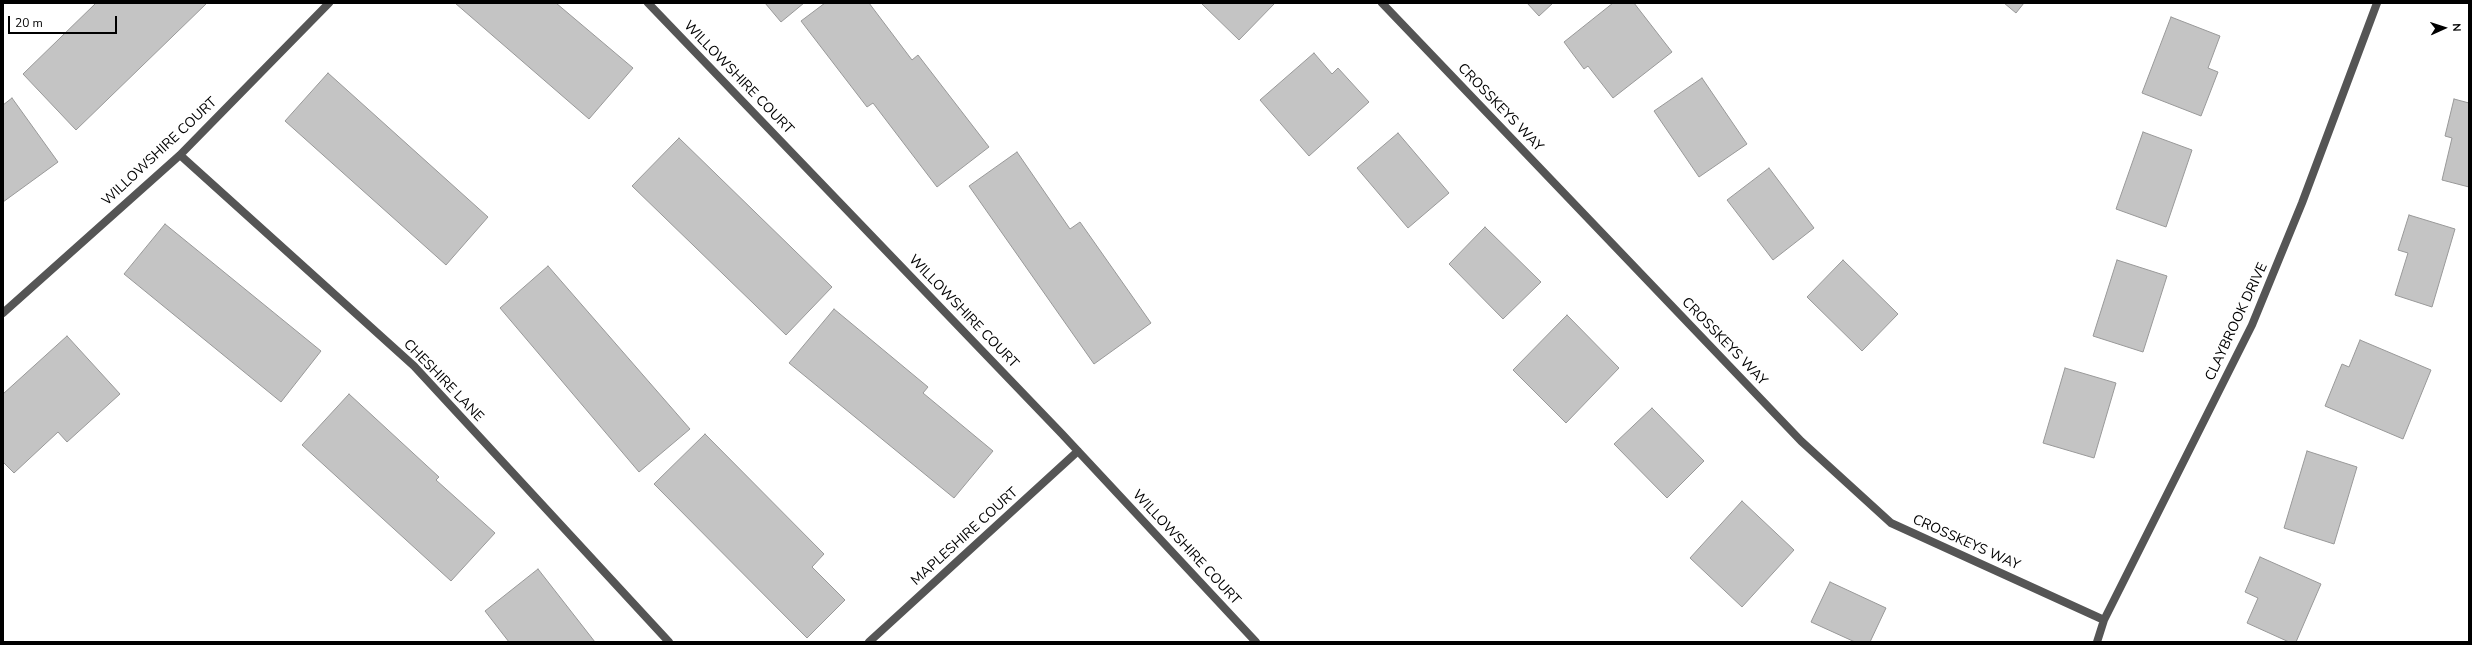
<!DOCTYPE html>
<html>
<head>
<meta charset="utf-8">
<style>
	body { margin:0 }
	#map { position:relative; width:2472px; height:645px; overflow:hidden; background:#fff; font-family:"Nunito Sans",sans-serif }
	canvas { display:block }
	.frame { position:absolute; inset:0; border:4px solid #000; pointer-events:none }
	.north { position:absolute; left:2424px; top:8px; width:40px; height:40px; -webkit-text-stroke:3px #fff; paint-order:stroke; rotate:87deg; font-size:11px; font-weight:700; line-height:16px; text-align:center; color:#000 }
	.north::after { content:''; display:block; margin:auto; width:14px; height:18px; background:#000; clip-path:polygon(50% 0,100% 100%,50% 72%,0 100%) }
	.scale { position:absolute; left:8px; top:16px; width:109px; height:18px; box-sizing:border-box; border:2px solid #000; border-top:0; padding-left:5px; font-size:12px; line-height:14px; white-space:nowrap; color:#000; -webkit-text-stroke:3px #fff; paint-order:stroke }
</style>
</head>
<body>
<div id="map">
<canvas width="2472" height="645"></canvas>
<div class="frame"></div>
<div class="north">N</div>
<div class="scale">20 m</div>
</div>
<script>
const ctx = document.querySelector('canvas').getContext('2d');
ctx.lineJoin = 'round';
function fillPath(path, color) { ctx.fillStyle = color; ctx.fill(path, 'evenodd'); }
const poly = rows => new Path2D(rows.map(r => 'M' + r).join(''));
function trace(path, color, width, dash) { ctx.strokeStyle = color; ctx.lineWidth = width; ctx.lineCap = dash ? 'butt' : 'round'; ctx.setLineDash(dash || []); ctx.stroke(path); }
function drawText(font, color, halo, rows, align = 'center') {
  ctx.font = font + ' "Nunito Sans",sans-serif'; ctx.lineWidth = 3.5; ctx.setLineDash([]); ctx.textBaseline = 'middle'; ctx.strokeStyle = halo; ctx.fillStyle = color; for (const [text, x, y, turn = 0] of rows) {
    ctx.save(); ctx.translate(x, y); ctx.rotate((+turn || 0) * Math.PI / 180); ctx.textAlign = isNaN(turn) ? turn : align; if (halo) ctx.strokeText(text, 0, 0); ctx.fillText(text, 0, 0); ctx.restore();
  }
}
const building = poly([
	[96,3,207,3,76,130,23,74,96,3],
	[455,3,556,3,633,68,589,119,455,3],
	[765,3,804,3,781,22,765,3],
	[825,3,869,3,912,60,918,55,989,147,937,187,873,103,867,107,801,21,825,3],
	[1201,3,1275,3,1239,40,1201,3],
	[1527,3,1553,3,1539,16,1527,3],
	[1613,3,1634,3,1672,52,1613,98,1588,66,1584,69,1564,42,1613,3],
	[2004,3,2024,3,2016,13,2004,3],
	[2171,17,2220,36,2208,68,2218,72,2201,116,2142,93,2171,17],
	[1314,53,1332,74,1338,68,1369,102,1309,156,1260,100,1314,53],
	[328,73,488,217,446,265,285,121,328,73],
	[1702,78,1747,144,1699,177,1654,111,1702,78],
	[12,98,58,162,3,202,3,105,12,98],
	[2454,99,2469,103,2469,187,2442,180,2452,138,2445,136,2454,99],
	[2143,132,2192,150,2166,227,2116,209,2143,132],
	[1398,133,1449,193,1408,228,1357,168,1398,133],
	[679,138,832,287,786,335,632,186,679,138],
	[1017,152,1070,229,1080,222,1151,323,1094,364,969,186,1017,152],
	[1769,168,1814,228,1773,260,1727,200,1769,168],
	[2409,215,2455,229,2432,307,2395,295,2408,253,2398,250,2409,215],
	[165,224,321,351,281,402,124,274,165,224],
	[1485,227,1541,282,1503,319,1449,264,1485,227],
	[1843,260,1898,314,1862,351,1807,297,1843,260],
	[2117,260,2167,276,2143,352,2093,336,2117,260],
	[548,266,690,429,639,472,500,308,548,266],
	[834,309,928,387,923,393,993,451,954,498,789,363,834,309],
	[1567,315,1619,368,1566,423,1513,370,1567,315],
	[67,336,120,394,67,442,58,432,14,473,3,462,3,394,67,336],
	[2360,340,2431,370,2403,439,2325,406,2342,364,2349,367,2360,340],
	[2065,368,2116,383,2094,458,2043,443,2065,368],
	[349,394,439,477,436,480,495,533,451,581,302,445,349,394],
	[1652,408,1704,461,1667,498,1614,444,1652,408],
	[705,434,824,554,812,567,845,600,807,638,654,484,705,434],
	[2307,451,2357,467,2334,544,2284,528,2307,451],
	[1742,501,1794,550,1742,607,1690,558,1742,501],
	[2260,557,2321,584,2296,642,2289,642,2247,623,2258,598,2245,592,2260,557],
	[538,569,595,642,509,642,485,611,538,569],
	[1830,582,1886,608,1870,642,1855,642,1811,622,1830,582]
]);
fillPath(building, '#c4c4c4');
trace(building, '#999', 1);
trace(poly([
	[648,3,1062,434,1256,642],
	[1382,3,1801,441,1891,523,2104,620],
	[180,155,414,366,669,642],
	[3,313,180,155,329,3],
	[869,642,1078,451],
	[2097,642,2104,620,2252,325,2302,203,2377,3]
]), '#555', 8);
drawText('14px', '#000', '#fff', [
	["WILLOWSHIRE COURT",738,78,46],
	["CROSSKEYS WAY",1500,108,46],
	["WILLOWSHIRE COURT",160,152,-43],
	["WILLOWSHIRE COURT",963,312,46],
	["CLAYBROOK DRIVE",2237,322,-65],
	["CROSSKEYS WAY",1724,342,46],
	["CHESHIRE LANE",443,381,46],
	["MAPLESHIRE COURT",965,537,-42],
	["CROSSKEYS WAY",1966,543,24],
	["WILLOWSHIRE COURT",1186,548,47]
]);
</script>
</body>
</html>
